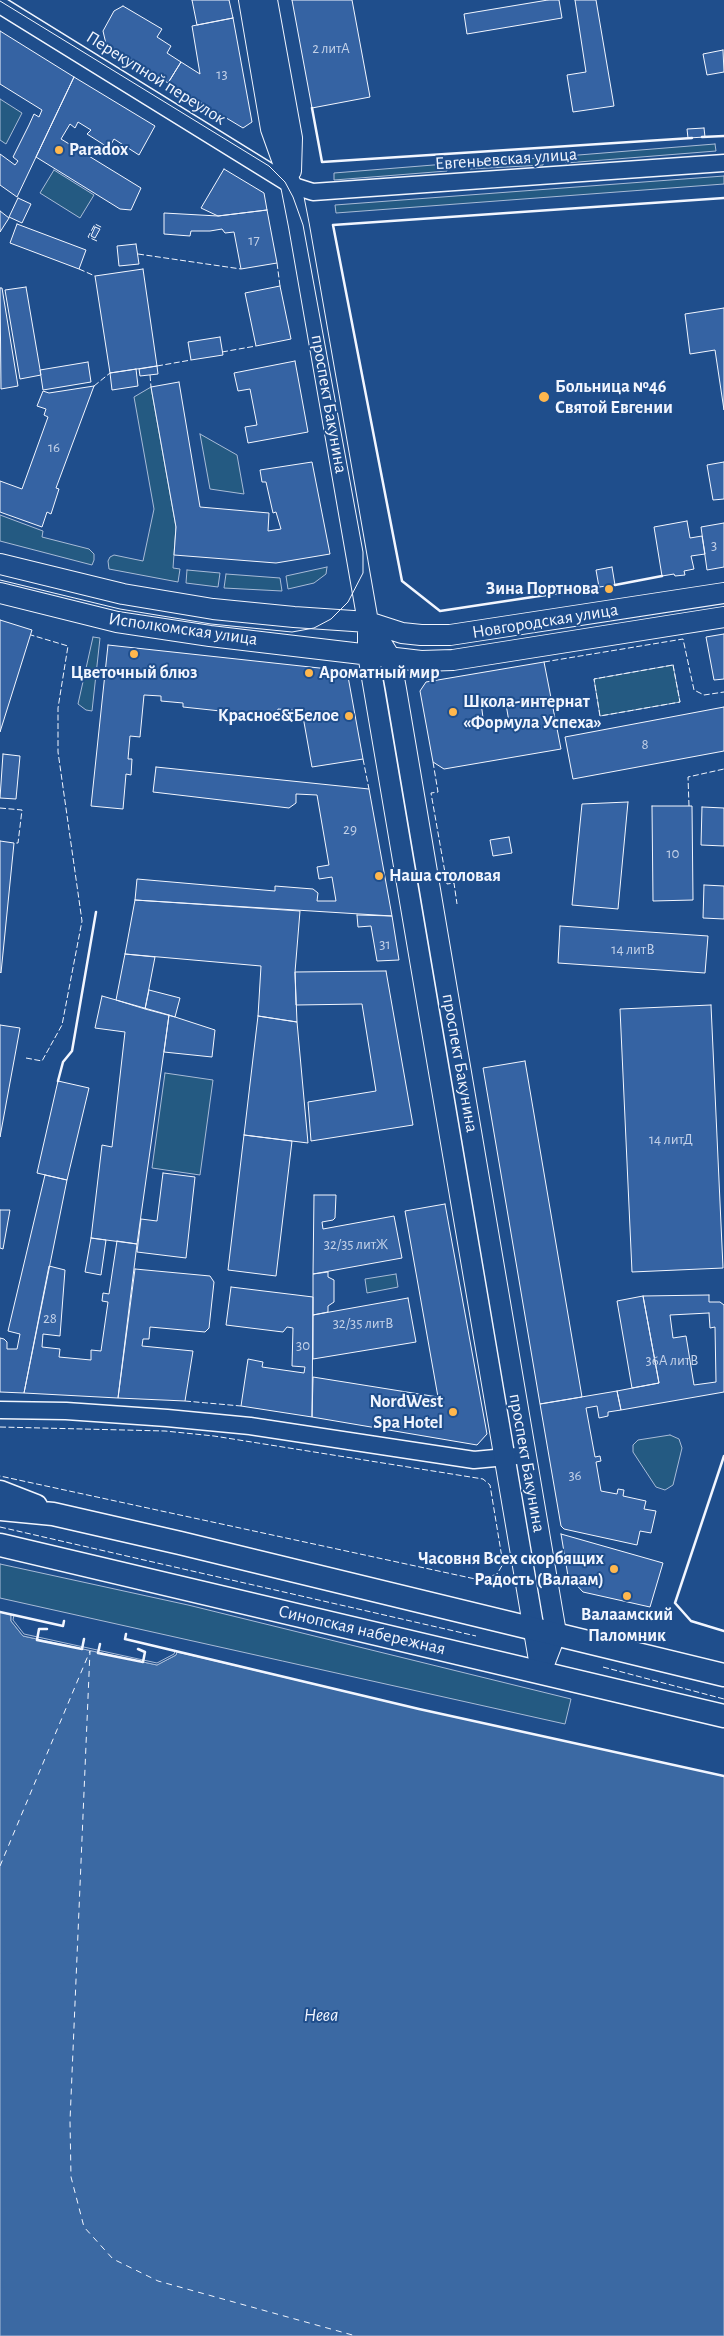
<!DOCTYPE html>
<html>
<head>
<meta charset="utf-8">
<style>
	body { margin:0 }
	canvas { display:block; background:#1f4e8c }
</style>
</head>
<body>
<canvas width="724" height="2336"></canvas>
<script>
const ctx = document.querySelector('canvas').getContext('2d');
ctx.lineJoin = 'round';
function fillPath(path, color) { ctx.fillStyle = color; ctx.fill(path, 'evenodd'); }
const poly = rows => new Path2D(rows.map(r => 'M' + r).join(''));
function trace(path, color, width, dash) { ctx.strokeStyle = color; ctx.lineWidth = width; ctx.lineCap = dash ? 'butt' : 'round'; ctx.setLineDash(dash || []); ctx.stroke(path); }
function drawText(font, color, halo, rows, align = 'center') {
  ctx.font = font + ' "Alegreya Sans",sans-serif'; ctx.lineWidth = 4; ctx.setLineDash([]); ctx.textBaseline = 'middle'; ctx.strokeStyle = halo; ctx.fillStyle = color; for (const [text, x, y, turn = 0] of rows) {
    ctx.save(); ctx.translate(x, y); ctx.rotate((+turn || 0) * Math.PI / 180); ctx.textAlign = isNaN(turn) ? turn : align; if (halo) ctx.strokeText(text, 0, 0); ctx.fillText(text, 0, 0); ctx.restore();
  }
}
const green = poly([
	[0,99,22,113,6,144,0,140,0,99],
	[715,144,716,151,566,163,566,156,715,144],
	[543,158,543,165,470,169,469,162,543,158],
	[446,164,447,171,334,180,334,173,446,164],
	[54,170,94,195,80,218,40,193,54,170],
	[724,176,724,184,336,213,335,205,724,176],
	[151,387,176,527,173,568,180,569,178,582,109,569,108,561,110,557,114,555,143,561,154,509,134,397,151,387],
	[200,434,237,455,244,494,210,489,200,434],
	[0,515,43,531,42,537,89,549,94,554,94,560,92,565,0,541,0,515],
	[327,567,326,574,314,583,288,589,286,576,327,567],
	[187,570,220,573,218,587,186,583,187,570],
	[226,574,280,578,282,591,224,588,226,574],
	[93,637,100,638,92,711,86,710,78,704,93,637],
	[673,665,680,702,600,716,594,679,673,665],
	[165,1073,213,1080,200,1175,152,1168,165,1073],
	[396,1274,398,1287,367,1293,365,1279,396,1274],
	[670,1435,679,1439,682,1448,673,1485,665,1490,656,1487,633,1452,633,1445,638,1440,670,1435],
	[0,1564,188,1605,571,1699,565,1724,0,1598,0,1564]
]);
fillPath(green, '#245a82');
trace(green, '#a8bbd7', 1);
const water = poly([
	[0,1612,11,1615,11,1621,23,1636,157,1665,176,1655,177,1652,419,1709,724,1776,724,2336,0,2336,0,1612]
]);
fillPath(water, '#3b69a3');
trace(water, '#a8bbd7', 1);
const pier = poly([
	[11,1615,14,1615,13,1620,24,1634,157,1663,174,1654,175,1651,177,1652,176,1655,157,1665,23,1636,11,1621,11,1615]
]);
fillPath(pier, '#1f4e8c');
trace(pier, '#a8bbd7', 1);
trace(poly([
	[0,1866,90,1651,70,2121,71,2177,84,2227,113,2259,158,2281,356,2336]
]), '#f2f6ff', 1, [6, 5]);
const building = poly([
	[192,0,229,0,233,18,197,25,192,0],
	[292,0,352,0,370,97,312,108,292,0],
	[548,0,559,0,562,18,467,34,464,14,548,0],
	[575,0,596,0,614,106,573,112,567,75,586,72,575,0],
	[123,6,162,29,157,37,171,46,167,53,181,62,168,83,106,44,103,31,114,11,123,6],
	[233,18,252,122,243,128,168,83,181,62,200,74,192,26,233,18],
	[0,31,74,77,17,197,0,185,0,154,15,165,18,161,13,157,29,125,34,114,39,117,42,110,0,84,0,31],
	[723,50,724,72,707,75,703,54,723,50],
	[74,77,155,126,139,155,114,139,109,148,87,134,91,130,78,122,75,128,70,124,61,139,141,188,131,210,120,209,36,157,74,77],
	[704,128,705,137,688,138,687,129,704,128],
	[224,169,264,193,267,210,218,216,201,208,224,169],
	[18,198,31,204,22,223,9,217,18,198],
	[267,210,277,263,241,269,234,232,225,233,222,229,210,231,191,231,190,236,164,234,164,213,218,216,267,210],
	[0,211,9,218,0,232,0,211],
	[17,224,86,250,79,269,10,243,17,224],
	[95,227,100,229,95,238,91,236,95,227],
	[136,244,139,264,119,266,117,246,136,244],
	[143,269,157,366,110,373,95,276,143,269],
	[280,286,291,339,256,346,245,293,280,286],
	[26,287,41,375,20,379,5,290,26,287],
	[0,288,2,288,18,386,1,389,0,288],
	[724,308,724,410,715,350,690,354,685,314,724,308],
	[220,337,223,355,191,360,188,342,220,337],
	[295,361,308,432,248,443,245,427,257,425,250,389,238,391,234,373,295,361],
	[88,362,91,382,43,390,40,370,88,362],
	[157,366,158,374,140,376,139,369,157,366],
	[136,369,138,386,112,390,110,373,136,369],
	[179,382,200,507,269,513,268,531,281,529,276,512,273,513,266,482,262,482,260,470,312,462,330,554,276,563,174,555,176,527,151,387,179,382],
	[94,386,56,488,59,489,51,514,47,512,42,527,0,512,0,481,22,489,48,417,44,415,46,409,37,406,43,391,49,393,94,386],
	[724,462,724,499,713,500,707,465,724,462],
	[687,521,690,538,702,536,705,554,691,556,694,569,684,571,685,575,675,576,674,574,662,576,654,527,687,521],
	[724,523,724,567,707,570,701,527,724,523],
	[612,567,615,585,599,587,596,570,612,567],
	[0,620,32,630,0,732,0,620],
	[724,634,724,679,714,680,706,637,724,634],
	[108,645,347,671,363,759,312,767,302,711,278,709,277,714,259,712,258,715,183,707,183,703,161,701,161,696,144,695,140,737,130,736,128,759,132,759,131,775,126,774,123,809,91,806,108,645],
	[544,662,561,749,444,769,433,762,420,691,426,682,544,662],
	[505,698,509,722,484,726,481,702,505,698],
	[724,707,724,751,573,779,565,737,724,707],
	[3,754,20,756,16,799,0,798,3,754],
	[156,767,369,789,392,916,135,900,137,879,275,891,275,886,313,889,318,893,317,901,336,901,332,877,319,879,317,867,329,865,317,795,296,794,296,803,289,808,153,792,156,767],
	[628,802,618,909,572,905,582,804,628,802],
	[652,806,692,806,693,900,653,901,652,806],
	[702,807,724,808,724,846,701,845,702,807],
	[509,837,512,853,493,856,490,840,509,837],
	[0,841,14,843,1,973,0,972,0,841],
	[704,885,724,886,724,919,703,918,704,885],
	[135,900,300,911,295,972,297,1022,258,1016,261,966,125,954,135,900],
	[357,915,392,916,399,960,377,961,371,926,358,927,357,915],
	[560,926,708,936,705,973,558,963,560,926],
	[125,954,155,957,145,1009,116,1000,125,954],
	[386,971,413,1125,311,1141,308,1102,376,1091,362,1004,296,1005,295,972,386,971],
	[149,990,180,998,175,1017,145,1009,149,990],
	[102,996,169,1015,137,1244,91,1238,102,1145,112,1147,125,1032,95,1028,102,996],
	[711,1005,723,1268,632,1272,620,1009,711,1005],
	[169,1015,215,1030,212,1057,164,1052,169,1015],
	[258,1016,297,1022,308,1143,244,1135,258,1016],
	[0,1025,20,1028,0,1137,0,1025],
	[525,1061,582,1397,540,1404,483,1068,525,1061],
	[58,1081,89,1088,67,1180,37,1173,58,1081],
	[244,1135,292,1141,276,1276,228,1270,244,1135],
	[163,1173,195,1177,186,1258,137,1252,141,1219,157,1221,163,1173],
	[45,1175,67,1180,24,1393,0,1392,0,1338,4,1339,7,1342,7,1349,17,1349,20,1334,8,1331,45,1175],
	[314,1195,336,1195,335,1218,333,1220,322,1222,323,1229,394,1216,402,1258,313,1274,314,1195],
	[445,1204,487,1434,477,1445,312,1417,313,1377,438,1397,405,1211,445,1204],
	[0,1210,10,1210,3,1249,0,1248,0,1210],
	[91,1238,106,1240,101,1275,85,1272,91,1238],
	[117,1241,137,1244,118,1398,24,1393,49,1266,65,1270,60,1336,43,1334,42,1347,60,1349,59,1357,91,1360,91,1350,101,1351,108,1302,102,1301,103,1293,109,1294,117,1241],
	[135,1269,210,1276,214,1282,209,1328,205,1332,150,1327,149,1339,143,1339,142,1346,193,1351,185,1401,118,1398,135,1269],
	[328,1272,328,1277,334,1280,334,1302,328,1306,328,1312,313,1315,313,1274,328,1272],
	[231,1287,313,1297,312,1417,241,1406,248,1359,263,1362,262,1367,304,1373,305,1367,292,1366,293,1328,287,1327,283,1332,226,1325,231,1287],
	[709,1295,709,1302,720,1302,724,1305,724,1392,621,1410,617,1391,659,1383,643,1296,709,1295],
	[709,1313,710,1328,715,1327,716,1382,694,1385,686,1336,673,1338,670,1315,709,1313],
	[643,1296,659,1383,632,1388,617,1301,643,1296],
	[408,1298,416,1342,313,1359,313,1315,408,1298],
	[617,1391,621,1410,608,1412,608,1416,599,1418,597,1406,586,1408,595,1457,600,1456,601,1461,596,1462,601,1491,617,1494,618,1489,624,1490,623,1496,646,1501,644,1509,656,1511,651,1533,640,1531,637,1545,564,1529,561,1526,540,1404,617,1391],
	[561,1534,663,1563,650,1607,583,1592,568,1576,561,1534]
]);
fillPath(building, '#3563a3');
trace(building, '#f2f6ff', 1);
const minor = poly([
	[0,5,291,185,313,192,724,163],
	[0,1410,66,1411,167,1418,250,1426,474,1460,517,1456]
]);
const tertiary = poly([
	[249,0,271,129,291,185,299,226,368,622,368,654,541,1672],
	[267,0,292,138,291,171],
	[0,564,123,594,213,609,294,617,368,622,402,633,421,635,450,635,724,593],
	[0,593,117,622,210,636,421,661,453,660,724,617],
	[368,622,390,657,396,689,556,1633,541,1672]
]);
const secondary = poly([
	[0,1492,36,1506],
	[0,1509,53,1514,180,1543,724,1675],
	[0,1545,724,1716]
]);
trace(minor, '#f2f6ff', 19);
trace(tertiary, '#f2f6ff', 22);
trace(secondary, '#f2f6ff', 25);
trace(minor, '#1f4e8c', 16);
trace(tertiary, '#1f4e8c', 20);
trace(secondary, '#1f4e8c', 22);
trace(poly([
	[0,1,269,166,285,182,293,197,303,225,363,552,363,573,348,602,331,619,314,628,292,632,211,624,120,609,0,580]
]), '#f2f6ff', 1);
trace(poly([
	[97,241,88,237,95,224,103,228],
	[138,254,241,269],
	[277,263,280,286],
	[79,269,95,276],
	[222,352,256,346],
	[157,366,191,360],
	[150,375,151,387],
	[94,386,110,373],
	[544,662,683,639,694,690,704,695,724,692],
	[673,665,680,702,600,716,594,679,673,665],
	[363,759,369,789],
	[433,762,438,792,431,793,447,884,454,883,457,904],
	[689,806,688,777,724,769],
	[0,808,22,810,18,843,14,843],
	[26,1058,42,1061,62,1025,82,921,58,752,58,708,68,646,31,635],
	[185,1401,241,1406],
	[0,1427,165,1431,214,1436,483,1479,490,1485,503,1564,497,1574,480,1580,0,1476],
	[0,1527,476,1636],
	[603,1667,724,1699]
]), '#f2f6ff', 1, [6, 2.5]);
trace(poly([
	[312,108,322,162,692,138],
	[702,137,724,136],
	[615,585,662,576],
	[599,587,440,611,402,581,333,225,724,198],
	[58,1081,63,1062,72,1051,96,912],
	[724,1456,675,1603,691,1621,724,1631],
	[0,1612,63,1626,64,1621],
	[47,1629,39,1629,37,1640,82,1649,84,1639],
	[126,1634,125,1639,419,1709,724,1776],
	[100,1644,98,1653,143,1662,145,1652,138,1649]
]), '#f2f6ff', 2.5);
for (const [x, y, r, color] of [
	[59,150,5,"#ffb74d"],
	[544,397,6,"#ffb74d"],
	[609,589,5,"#ffb74d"],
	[134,654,5,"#ffb74d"],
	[309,673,5,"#ffb74d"],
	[453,712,5,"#ffb74d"],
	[349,716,5,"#ffb74d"],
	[379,876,5,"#ffb74d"],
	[453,1412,5,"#ffb74d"],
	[614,1569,5,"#ffb74d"],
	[627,1596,5,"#ffb74d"]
]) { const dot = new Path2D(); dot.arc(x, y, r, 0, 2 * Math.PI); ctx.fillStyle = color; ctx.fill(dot); trace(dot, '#1f4e8c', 2); }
drawText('15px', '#c3d1e8', null, [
	["2 литА",331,48],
	["13",222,74],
	["17",254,240],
	["16",54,447],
	["3",714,545],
	["8",645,744],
	["29",350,829],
	["10",673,853],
	["31",385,944],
	["14 литВ",633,949],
	["14 литД",671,1139],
	["32/35 литЖ",356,1244],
	["28",50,1318],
	["32/35 литВ",363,1323],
	["30",303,1345],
	["36А литВ",672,1360],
	["36",575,1475]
]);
drawText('18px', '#f2f6ff', '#1f4e8c', [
	["Перекупной переулок",156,78,32],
	["Евгеньевская улица",506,159,-4],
	["проспект Бакунина",329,404,80],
	["Новгородская улица",545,621,-9],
	["Исполкомская улица",183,629,8],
	["проспект Бакунина",460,1063,80],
	["проспект Бакунина",527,1463,80],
	["Синопская набережная",362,1630,13]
]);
drawText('bold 18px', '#f2f6ff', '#1f4e8c', [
	["Paradox",69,150],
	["Больница №46",555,387],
	["Святой Евгении",555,408],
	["Зина Портнова",599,589,"right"],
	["Цветочный блюз",134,673,"center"],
	["Ароматный мир",319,673],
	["Школа-интернат",463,702],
	["«Формула Успеха»",463,723],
	["Красное&Белое",339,716,"right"],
	["Наша столовая",389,876],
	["NordWest",443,1402,"right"],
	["Spa Hotel",443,1423,"right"],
	["Часовня Всех скорбящих",604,1559,"right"],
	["Радость (Валаам)",604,1580,"right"],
	["Валаамский",627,1615,"center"],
	["Паломник",627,1636,"center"]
], 'left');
drawText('italic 19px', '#f2f6ff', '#1f4e8c', [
	["Нева",321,2015]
]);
</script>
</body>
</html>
